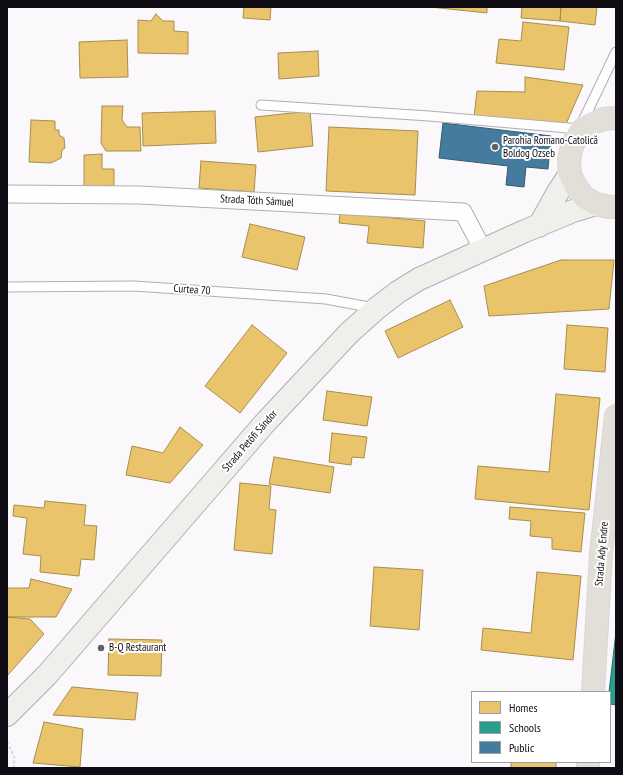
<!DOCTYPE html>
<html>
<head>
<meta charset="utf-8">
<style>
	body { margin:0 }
	#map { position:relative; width:623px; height:775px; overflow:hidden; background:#fbf8fc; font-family:"PT Sans Narrow",sans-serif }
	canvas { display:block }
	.frame { position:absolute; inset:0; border:8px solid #100c13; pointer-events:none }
	.legend { position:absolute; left:471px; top:691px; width:140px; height:72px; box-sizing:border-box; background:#fff; border:1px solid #9f9ea1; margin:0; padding:5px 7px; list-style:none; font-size:12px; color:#100c13 }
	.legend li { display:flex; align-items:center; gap:8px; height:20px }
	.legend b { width:20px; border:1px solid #9f9ea1 }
</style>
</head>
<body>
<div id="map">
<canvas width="623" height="775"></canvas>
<div class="frame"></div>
<ul class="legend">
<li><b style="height:11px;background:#e9c46a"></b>Homes</li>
<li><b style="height:11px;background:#2a9d8f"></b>Schools</li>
<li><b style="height:11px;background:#457b9d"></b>Public</li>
</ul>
</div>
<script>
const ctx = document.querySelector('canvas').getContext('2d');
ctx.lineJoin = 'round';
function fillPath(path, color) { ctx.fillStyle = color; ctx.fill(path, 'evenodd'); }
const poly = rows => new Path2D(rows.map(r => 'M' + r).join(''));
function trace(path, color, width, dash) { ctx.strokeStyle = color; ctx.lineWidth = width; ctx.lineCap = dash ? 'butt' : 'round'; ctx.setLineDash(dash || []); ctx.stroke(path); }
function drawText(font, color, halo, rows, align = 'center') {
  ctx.font = font + ' "PT Sans Narrow",sans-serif'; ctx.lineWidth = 4; ctx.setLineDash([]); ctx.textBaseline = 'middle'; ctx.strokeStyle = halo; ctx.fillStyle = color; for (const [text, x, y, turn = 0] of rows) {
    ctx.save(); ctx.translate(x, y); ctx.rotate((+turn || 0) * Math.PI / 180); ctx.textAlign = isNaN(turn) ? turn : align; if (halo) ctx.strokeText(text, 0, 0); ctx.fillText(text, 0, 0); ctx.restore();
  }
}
const homes = poly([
	[244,7,271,7,270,20,243,18,244,7],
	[430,7,487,7,487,13,430,7],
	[522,7,561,7,560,21,521,18,522,7],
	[561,7,597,7,595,25,560,21,561,7],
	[156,14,163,21,174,21,174,31,188,32,188,54,138,53,138,20,151,21,156,14],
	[523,22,569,27,564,70,496,63,499,39,521,41,523,22],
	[127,40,128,77,80,78,79,42,127,40],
	[318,51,319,76,279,79,278,53,318,51],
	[525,77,583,85,566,124,474,117,477,91,525,92,525,77],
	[102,106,123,106,122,120,127,127,140,127,141,151,106,151,101,143,102,106],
	[215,111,216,143,143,146,142,113,215,111],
	[310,111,313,146,258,152,255,117,310,111],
	[31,120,55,121,55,130,59,130,59,135,64,138,65,148,62,150,61,158,51,163,29,162,31,120],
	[329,127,418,131,415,195,326,191,329,127],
	[102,154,102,169,114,169,114,186,84,187,84,155,102,154],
	[201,161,256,165,254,192,199,188,201,161],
	[340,213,425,221,423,248,367,243,369,226,339,223,340,213],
	[250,224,305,237,297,270,242,257,250,224],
	[561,260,614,260,609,309,489,316,484,286,561,260],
	[450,300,463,327,398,358,385,331,450,300],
	[252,325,287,353,240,413,205,386,252,325],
	[567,325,608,328,605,372,564,369,567,325],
	[327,391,372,397,367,426,323,420,327,391],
	[556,394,600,398,589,510,475,499,478,466,549,472,556,394],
	[180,427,203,445,170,483,126,475,132,446,163,453,180,427],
	[332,433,367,437,364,458,352,457,351,465,329,462,332,433],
	[274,457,334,467,330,493,269,484,274,457],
	[240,483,271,486,269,509,276,510,272,554,234,550,240,483],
	[45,501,86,505,84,525,97,526,94,560,81,559,79,576,40,572,41,556,23,554,27,518,13,516,14,505,44,508,45,501],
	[510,507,585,513,581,552,552,549,552,538,530,536,531,521,509,519,510,507],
	[374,567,423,570,419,630,370,626,374,567],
	[537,572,581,576,573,660,481,650,483,628,531,633,537,572],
	[31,579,72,589,56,617,7,617,7,588,29,588,31,579],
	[7,617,30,619,44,634,7,676,7,617],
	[109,639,162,640,161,676,108,675,109,639],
	[72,687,138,693,135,720,53,715,72,687],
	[44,722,83,729,80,767,33,763,44,722],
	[511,762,556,762,556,768,511,768,511,762]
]);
fillPath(homes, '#e9c46a');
trace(homes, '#a88d50', 1);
const schools = poly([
	[616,632,616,705,610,704,610,692,609,692,616,632]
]);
fillPath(schools, '#2a9d8f');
trace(schools, '#22726a', 1);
const public = poly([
	[443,123,551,136,548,169,526,167,524,187,506,185,508,166,439,158,443,123]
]);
fillPath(public, '#457b9d');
trace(public, '#355a74', 1);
const lane = poly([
	[261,105,429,116,580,129],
	[582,123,616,52],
	[7,287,134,286,326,299,374,308]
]);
const street = poly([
	[7,194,139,195,463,212,483,250]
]);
const secondary = poly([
	[539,226,558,192,570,174],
	[7,715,47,675,264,424,349,333,377,308,398,292,419,279,525,231,573,211,596,204]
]);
const primary = poly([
	[616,118,604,119,590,124,579,133,572,146,569,160,570,174,576,187,584,197,596,204,609,207,616,207],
	[593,692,601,554,616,416],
	[588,768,588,762]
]);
trace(lane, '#b1adb2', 11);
trace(street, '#b1adb2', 19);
trace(secondary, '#b1adb2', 24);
trace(primary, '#d7d6d8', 24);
trace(poly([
	[7,742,14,756,14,768]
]), '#e0dee1', 2.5, [3, 2]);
trace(lane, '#fefeff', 9);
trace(street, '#fefeff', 17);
trace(secondary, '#efefeb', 22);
trace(primary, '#e1dfd7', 22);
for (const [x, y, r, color] of [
	[495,147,4,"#625f65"],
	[101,648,4,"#625f65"]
]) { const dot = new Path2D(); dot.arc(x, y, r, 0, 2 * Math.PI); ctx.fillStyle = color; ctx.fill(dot); trace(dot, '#fff', 1.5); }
drawText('11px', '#100c13', '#fff', [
	["Parohia Romano-Catolică",503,141],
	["Boldog Ozseb",503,154],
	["B-Q Restaurant",109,648]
], 'left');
drawText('11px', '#100c13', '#fff', [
	["Strada Tóth Sámuel",257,201,3],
	["Curtea 70",192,290,4],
	["Strada Petőfi Sándor",250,441,-49],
	["Strada Ady Endre",602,554,-85]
]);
</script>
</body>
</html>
